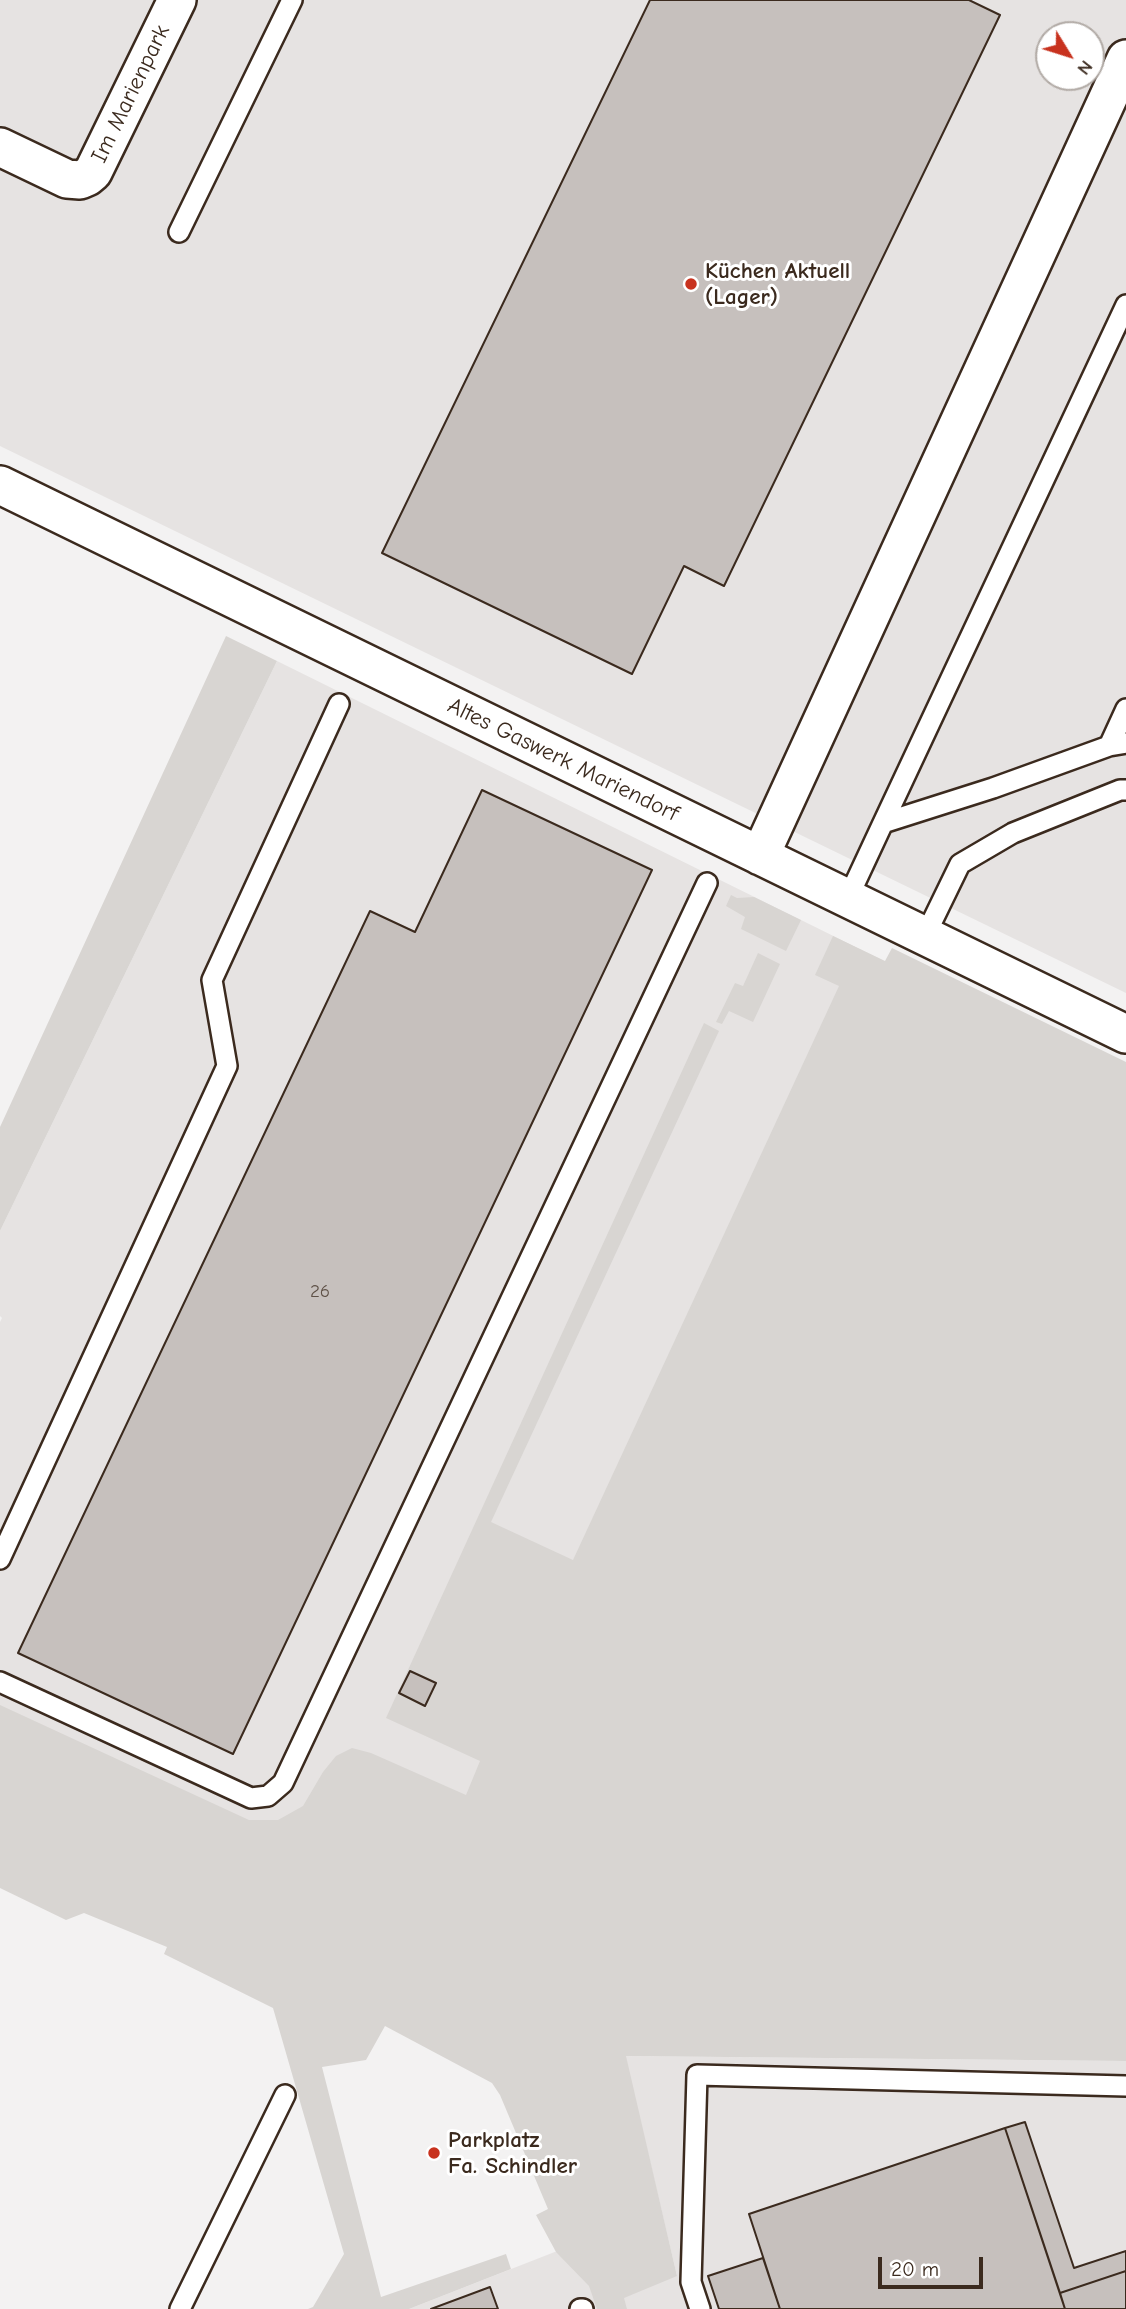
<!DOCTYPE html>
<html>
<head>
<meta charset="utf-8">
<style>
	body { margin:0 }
	#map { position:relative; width:1126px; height:2309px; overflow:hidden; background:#f3f2f2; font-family:"Comic Neue",sans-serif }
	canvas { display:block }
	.north { position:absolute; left:1035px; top:21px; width:70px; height:70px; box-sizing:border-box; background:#fff; border:2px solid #b1aaa5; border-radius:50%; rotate:128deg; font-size:19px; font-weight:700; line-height:28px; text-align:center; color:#3b2a1e }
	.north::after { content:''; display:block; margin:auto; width:24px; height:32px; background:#c8321e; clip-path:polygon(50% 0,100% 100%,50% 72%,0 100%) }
	.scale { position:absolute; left:878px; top:2257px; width:105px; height:32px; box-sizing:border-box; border:4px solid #3b2a1e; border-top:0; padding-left:9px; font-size:21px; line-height:24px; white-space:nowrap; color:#3b2a1e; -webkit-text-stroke:5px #fff; paint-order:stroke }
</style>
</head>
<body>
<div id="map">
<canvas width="1126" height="2309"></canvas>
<div class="north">N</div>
<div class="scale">20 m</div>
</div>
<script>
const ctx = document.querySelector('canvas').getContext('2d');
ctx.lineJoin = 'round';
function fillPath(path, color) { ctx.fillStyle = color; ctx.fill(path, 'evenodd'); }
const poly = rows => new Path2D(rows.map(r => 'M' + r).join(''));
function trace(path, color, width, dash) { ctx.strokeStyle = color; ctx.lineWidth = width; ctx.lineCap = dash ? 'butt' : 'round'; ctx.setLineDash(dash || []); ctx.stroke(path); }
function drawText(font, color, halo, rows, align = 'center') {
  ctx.font = font + ' "Comic Neue",sans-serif'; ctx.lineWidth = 6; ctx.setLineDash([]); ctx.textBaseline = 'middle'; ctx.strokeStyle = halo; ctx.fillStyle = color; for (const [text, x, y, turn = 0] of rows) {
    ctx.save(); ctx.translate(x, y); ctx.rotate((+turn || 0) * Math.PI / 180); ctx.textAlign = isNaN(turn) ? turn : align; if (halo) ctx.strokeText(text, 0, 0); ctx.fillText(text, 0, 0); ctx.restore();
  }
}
fillPath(poly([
	[0,0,1126,0,1126,993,0,446],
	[1049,35,1091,35,1091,77,1049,77],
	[277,661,886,962,390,2013,0,1827,0,1322,2,1318,0,1316,0,1231],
	[625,2056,1126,2061,1126,2309,409,2309,593,2237,677,2276]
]), '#e6e3e2');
fillPath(poly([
	[226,636,277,661,0,1231,0,1127],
	[731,895,737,898,754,897,801,920,786,951,741,929,745,917,726,906],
	[833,936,885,961,892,948,1126,1062,1126,2061,626,2056,677,2276,624,2298,627,2309,597,2309,589,2286,556,2252,536,2215,548,2209,500,2095,492,2083,385,2026,366,2060,322,2067,381,2297,506,2254,511,2269,409,2309,308,2309,313,2307,344,2254,273,2008,164,1954,167,1947,84,1913,66,1920,0,1888,0,1705,249,1820,278,1820,303,1806,323,1772,336,1756,352,1748,371,1753,466,1795,480,1761,386,1718,704,1023,719,1031,491,1522,573,1560,839,986,815,975],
	[758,953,780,964,753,1022,729,1011,722,1024,716,1022,735,983,743,986]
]), '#d8d5d2');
const building = poly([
	[650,0,969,0,1000,15,724,586,684,566,632,674,382,553,650,0],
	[482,790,652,870,233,1754,18,1653,370,911,415,932,482,790],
	[410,1671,436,1683,425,1706,399,1693,410,1671],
	[1025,2122,1074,2268,1126,2251,1126,2271,1060,2293,1005,2128,1025,2122],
	[1005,2128,1065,2309,780,2309,749,2214,1005,2128],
	[763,2258,780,2309,719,2309,708,2276,763,2258],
	[1126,2271,1126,2309,1065,2309,1060,2293,1126,2271],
	[490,2287,498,2309,431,2309,490,2287]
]);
fillPath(building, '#c6c0bd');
trace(building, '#3b2a1e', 2);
const service = poly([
	[179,232,292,0],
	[1109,746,1126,709],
	[883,823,1126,305],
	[848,898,883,823,993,788,1109,746,1126,743],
	[925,936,960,864,1013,833,1120,790,1126,790],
	[0,1559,227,1066,212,980,339,704],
	[0,1682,251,1798,268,1796,283,1783,707,883],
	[180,2309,285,2095],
	[580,2309,583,2309],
	[700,2309,691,2282,697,2075,1126,2086]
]);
const minor = poly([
	[0,147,67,179,80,180,87,177,93,172,177,0],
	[0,485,1126,1034],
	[760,856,1126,59]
]);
trace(service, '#3b2a1e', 24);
trace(minor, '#3b2a1e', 42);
trace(service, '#fff', 19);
trace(minor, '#fff', 37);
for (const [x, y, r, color] of [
	[691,284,7,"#c8321e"],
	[434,2153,7,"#c8321e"]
]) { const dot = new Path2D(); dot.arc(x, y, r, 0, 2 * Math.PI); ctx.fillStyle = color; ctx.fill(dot); trace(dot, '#fff', 2.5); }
drawText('19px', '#5e5046', null, [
	["26",320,1292]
]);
drawText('23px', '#3b2a1e', '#fff', [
	["Im Marienpark",131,94,-64],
	["Altes Gaswerk Mariendorf",563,760,26]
]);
drawText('bold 23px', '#3b2a1e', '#fff', [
	["Küchen Aktuell",705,271],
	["(Lager)",705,297],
	["Parkplatz",448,2140],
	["Fa. Schindler",448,2166]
], 'left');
</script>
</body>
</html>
